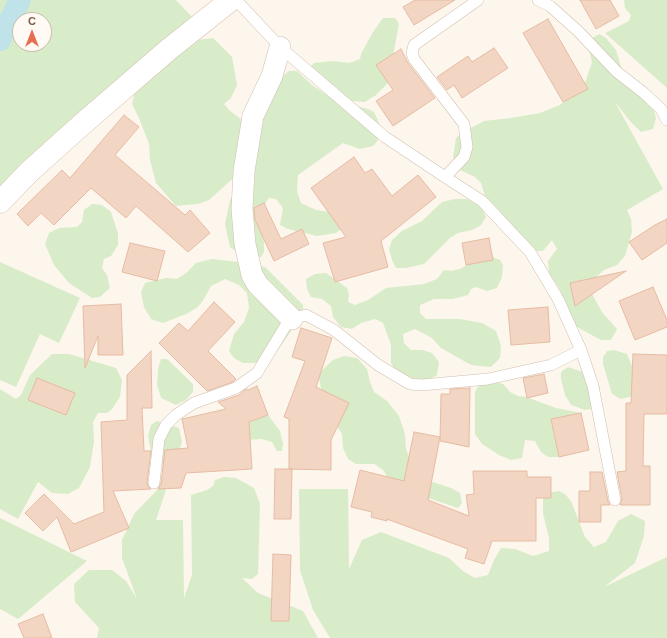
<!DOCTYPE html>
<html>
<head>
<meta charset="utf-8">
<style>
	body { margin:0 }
	#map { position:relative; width:667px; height:638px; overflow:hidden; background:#fdf6ec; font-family:Barlow,sans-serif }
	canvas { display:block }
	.north { position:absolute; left:12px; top:12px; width:40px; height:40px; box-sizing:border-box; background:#fffaf3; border:1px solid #cabbb1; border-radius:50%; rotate:0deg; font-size:11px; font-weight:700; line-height:16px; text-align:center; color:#7a5c4d }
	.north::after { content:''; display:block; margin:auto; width:14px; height:18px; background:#e76f51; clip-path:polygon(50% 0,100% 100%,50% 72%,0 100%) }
</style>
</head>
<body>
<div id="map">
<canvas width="667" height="638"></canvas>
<div class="north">С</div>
</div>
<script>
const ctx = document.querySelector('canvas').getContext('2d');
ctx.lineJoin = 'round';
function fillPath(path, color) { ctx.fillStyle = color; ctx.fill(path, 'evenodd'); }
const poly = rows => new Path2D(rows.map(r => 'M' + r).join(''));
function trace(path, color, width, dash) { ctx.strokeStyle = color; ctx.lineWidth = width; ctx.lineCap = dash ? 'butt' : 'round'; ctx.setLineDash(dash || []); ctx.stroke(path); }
fillPath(poly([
	[0,0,176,0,193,18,0,189],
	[20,20,44,20,44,44,20,44],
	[624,0,667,0,667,88,605,33,629,21,631,15,625,8],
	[383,18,395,18,399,24,388,83,376,95,365,102,341,100,310,68,314,63,333,61,350,63,360,59,361,54,373,32],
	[599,34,606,38,616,50,623,73,652,104,656,118,653,129,641,132,630,121,615,102,663,189,627,210,631,219,632,232,625,256,617,265,604,270,590,283,592,294,602,312,617,329,611,340,601,340,575,326,566,302,558,286,549,274,548,261,557,249,552,240,543,251,537,251,522,237,498,209,485,196,481,183,475,177,460,170,453,157,456,138,463,132,484,121,511,118,540,113,560,105,585,83,592,62,588,45,591,39],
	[213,38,232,57,237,85,231,98,224,104,229,110,247,124,239,173,209,200,198,204,176,206,156,183,150,160,149,144,139,118,132,104,135,91,197,40],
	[289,71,297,71,312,85,334,100,368,109,374,112,380,125,378,140,373,146,360,149,343,143,298,175,297,191,301,203,316,210,344,214,343,228,336,233,317,236,288,229,280,225,283,208,276,199,269,198,263,207,264,252,261,257,245,258,230,247,225,224,230,200,245,180,257,161,258,143,255,124,280,78],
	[455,199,467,199,482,208,486,217,481,225,472,230,458,233,450,238,424,264,406,268,396,268,392,260,389,249,392,240,402,231,422,221,442,202],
	[92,204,102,205,111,212,118,233,118,245,111,256,104,259,102,268,107,275,110,288,100,297,92,298,69,283,54,265,45,244,49,233,59,228,77,227,82,222,84,210],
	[485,254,500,260,503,265,502,277,497,288,487,291,476,287,471,289,468,295,453,299,434,299,420,305,420,313,426,319,460,319,482,323,496,331,501,346,500,358,491,367,471,365,441,348,432,338,415,329,403,334,404,343,411,350,422,350,432,353,439,362,437,375,427,381,411,379,398,375,391,363,391,345,383,323,375,319,361,323,352,329,341,327,333,317,331,306,322,299,311,297,307,289,306,279,315,274,326,273,347,288,349,295,348,302,355,305,368,300,386,288,424,284,437,279,444,270,451,271,460,269],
	[212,259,247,263,265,267,303,305,303,312,294,327,273,357,265,363,243,363,234,358,229,351,234,334,244,322,249,308,247,293,239,285,225,279,211,286,204,299,198,307,186,314,163,323,151,319,144,307,141,292,145,283,166,278,177,279,186,273,196,263],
	[0,262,80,298,59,343,40,334,16,387,0,380],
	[614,350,627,354,639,383,633,396,621,399,612,394,603,364,603,357,607,351],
	[52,354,69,354,116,368,122,380,120,397,112,409,107,413,98,413,93,422,94,441,90,467,79,488,68,494,52,493,38,482,18,519,0,509,0,389,16,399,21,395,30,375],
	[344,356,357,358,367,369,370,382,374,392,387,401,399,416,405,434,406,449,417,475,426,480,451,488,460,493,462,503,458,508,404,490,392,484,383,470,375,464,356,464,348,459,343,448,342,434,326,411,318,374,333,360],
	[161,359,167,359,193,384,193,392,186,400,176,405,161,398,157,385,158,369],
	[568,367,583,372,600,387,600,398,595,408,585,410,571,405,565,395,561,379,561,372],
	[491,381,503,384,510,392,518,396,526,397,556,408,581,413,551,419,559,457,548,457,541,452,535,441,525,440,522,458,511,460,499,455,482,444,475,434,475,392,480,383],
	[268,415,280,431,283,444,282,451,277,451,272,442,261,439,244,440,229,430],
	[157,421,179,428,182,442,156,520,183,520,184,598,192,575,191,495,207,490,213,486,215,480,224,477,236,478,254,488,260,504,258,574,252,579,242,578,258,593,303,611,318,638,97,638,99,628,75,602,74,584,89,570,112,570,126,581,137,599,122,558,122,540,134,514,158,489,164,473,162,463,151,452,148,436,151,425],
	[299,489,348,489,349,569,362,540,381,532,449,558,463,571,475,578,488,575,494,560,501,548,515,549,533,556,549,551,549,538,543,513,543,494,559,491,565,494,571,501,585,537,594,547,606,542,618,521,631,514,645,521,644,536,635,563,604,587,667,557,667,638,330,638,313,610,300,570],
	[0,518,87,561,18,619,0,609]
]), '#d8ecc9');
trace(poly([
	[0,40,20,0]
]), '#bfe3e8', 22);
const building = poly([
	[415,0,455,0,414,25,403,7,415,0],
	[580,0,610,0,619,16,596,29,580,0],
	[548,19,588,89,563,102,523,33,548,19],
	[494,48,508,68,462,98,454,85,447,90,437,77,468,56,472,62,494,48],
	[401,49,408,63,435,98,393,126,376,101,393,90,376,65,401,49],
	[124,115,139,127,115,155,185,215,190,210,210,233,188,252,136,206,126,218,91,188,54,225,41,213,28,226,17,214,62,170,70,178,124,115],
	[354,157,365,173,372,169,392,196,418,175,436,197,381,241,388,267,335,282,323,243,346,237,311,188,354,157],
	[264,203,281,239,302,229,309,244,274,261,255,220,254,208,264,203],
	[667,219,667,243,642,260,629,242,655,225,667,219],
	[489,238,493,260,466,265,462,243,489,238],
	[130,243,165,251,157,281,122,272,130,243],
	[626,271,575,306,570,283,626,271],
	[653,287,667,320,667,327,635,340,619,301,653,287],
	[214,302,235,322,208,351,236,379,233,382,207,391,159,343,179,323,188,331,214,302],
	[121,304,123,355,98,355,98,336,85,368,83,306,121,304],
	[548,307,550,342,511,345,508,310,548,307],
	[301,328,332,338,316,387,349,403,331,440,331,470,289,469,289,419,284,417,305,361,292,357,301,328],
	[151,351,152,408,142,408,144,451,151,451,147,482,148,486,151,489,113,491,129,528,71,552,57,517,43,531,25,513,44,494,74,524,104,512,101,422,127,420,127,375,151,351],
	[633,354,667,355,667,414,644,414,643,466,650,466,650,505,620,505,622,499,617,472,626,471,626,403,631,403,633,354],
	[544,374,548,393,527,398,523,378,544,374],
	[37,378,75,393,66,415,28,400,37,378],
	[257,386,268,415,249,422,252,469,186,473,181,488,158,489,161,484,165,450,188,448,182,419,226,409,218,402,239,395,246,389,248,390,257,386],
	[470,388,469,447,440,441,441,394,450,394,450,389,470,388],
	[581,413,589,450,559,457,551,419,581,413],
	[414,432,440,437,428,500,469,516,466,495,474,494,473,471,527,471,527,477,551,477,551,498,536,498,536,541,492,541,484,564,465,558,468,549,387,519,387,521,371,517,372,512,351,507,360,470,404,481,414,432],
	[275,469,292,469,291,519,274,519,275,469],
	[590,472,602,472,608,501,610,505,601,505,601,522,579,522,579,491,590,491,590,472],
	[273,554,291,555,289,621,271,621,273,554],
	[43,614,52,638,24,638,18,624,43,614]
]);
fillPath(building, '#f3d5c3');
trace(building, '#e6bba3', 1);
const lane = poly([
	[236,0,280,47,385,137,445,177,464,157,467,147,464,124,414,59,412,53,414,45,478,0],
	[538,0,550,6,578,31,617,72,644,93,661,109,667,120],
	[445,177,482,201,530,252,558,299,581,350,593,386,615,500],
	[154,483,159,439,166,425,176,415,194,403,236,388,257,373,286,325,292,319,298,317,306,315,334,330,378,365,410,384,422,385,488,379,551,365,581,350]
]);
const street = poly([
	[280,47,272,76,253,116,244,171,242,209,245,244,252,275,258,285,292,319]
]);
const secondary = poly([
	[0,202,29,172,79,127,168,50,231,0]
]);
trace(lane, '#d1beb0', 12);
trace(street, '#d1beb0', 22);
trace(secondary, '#d6c0b0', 23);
trace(lane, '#fff', 11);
trace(street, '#fff', 21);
trace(secondary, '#fff', 22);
</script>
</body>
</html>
